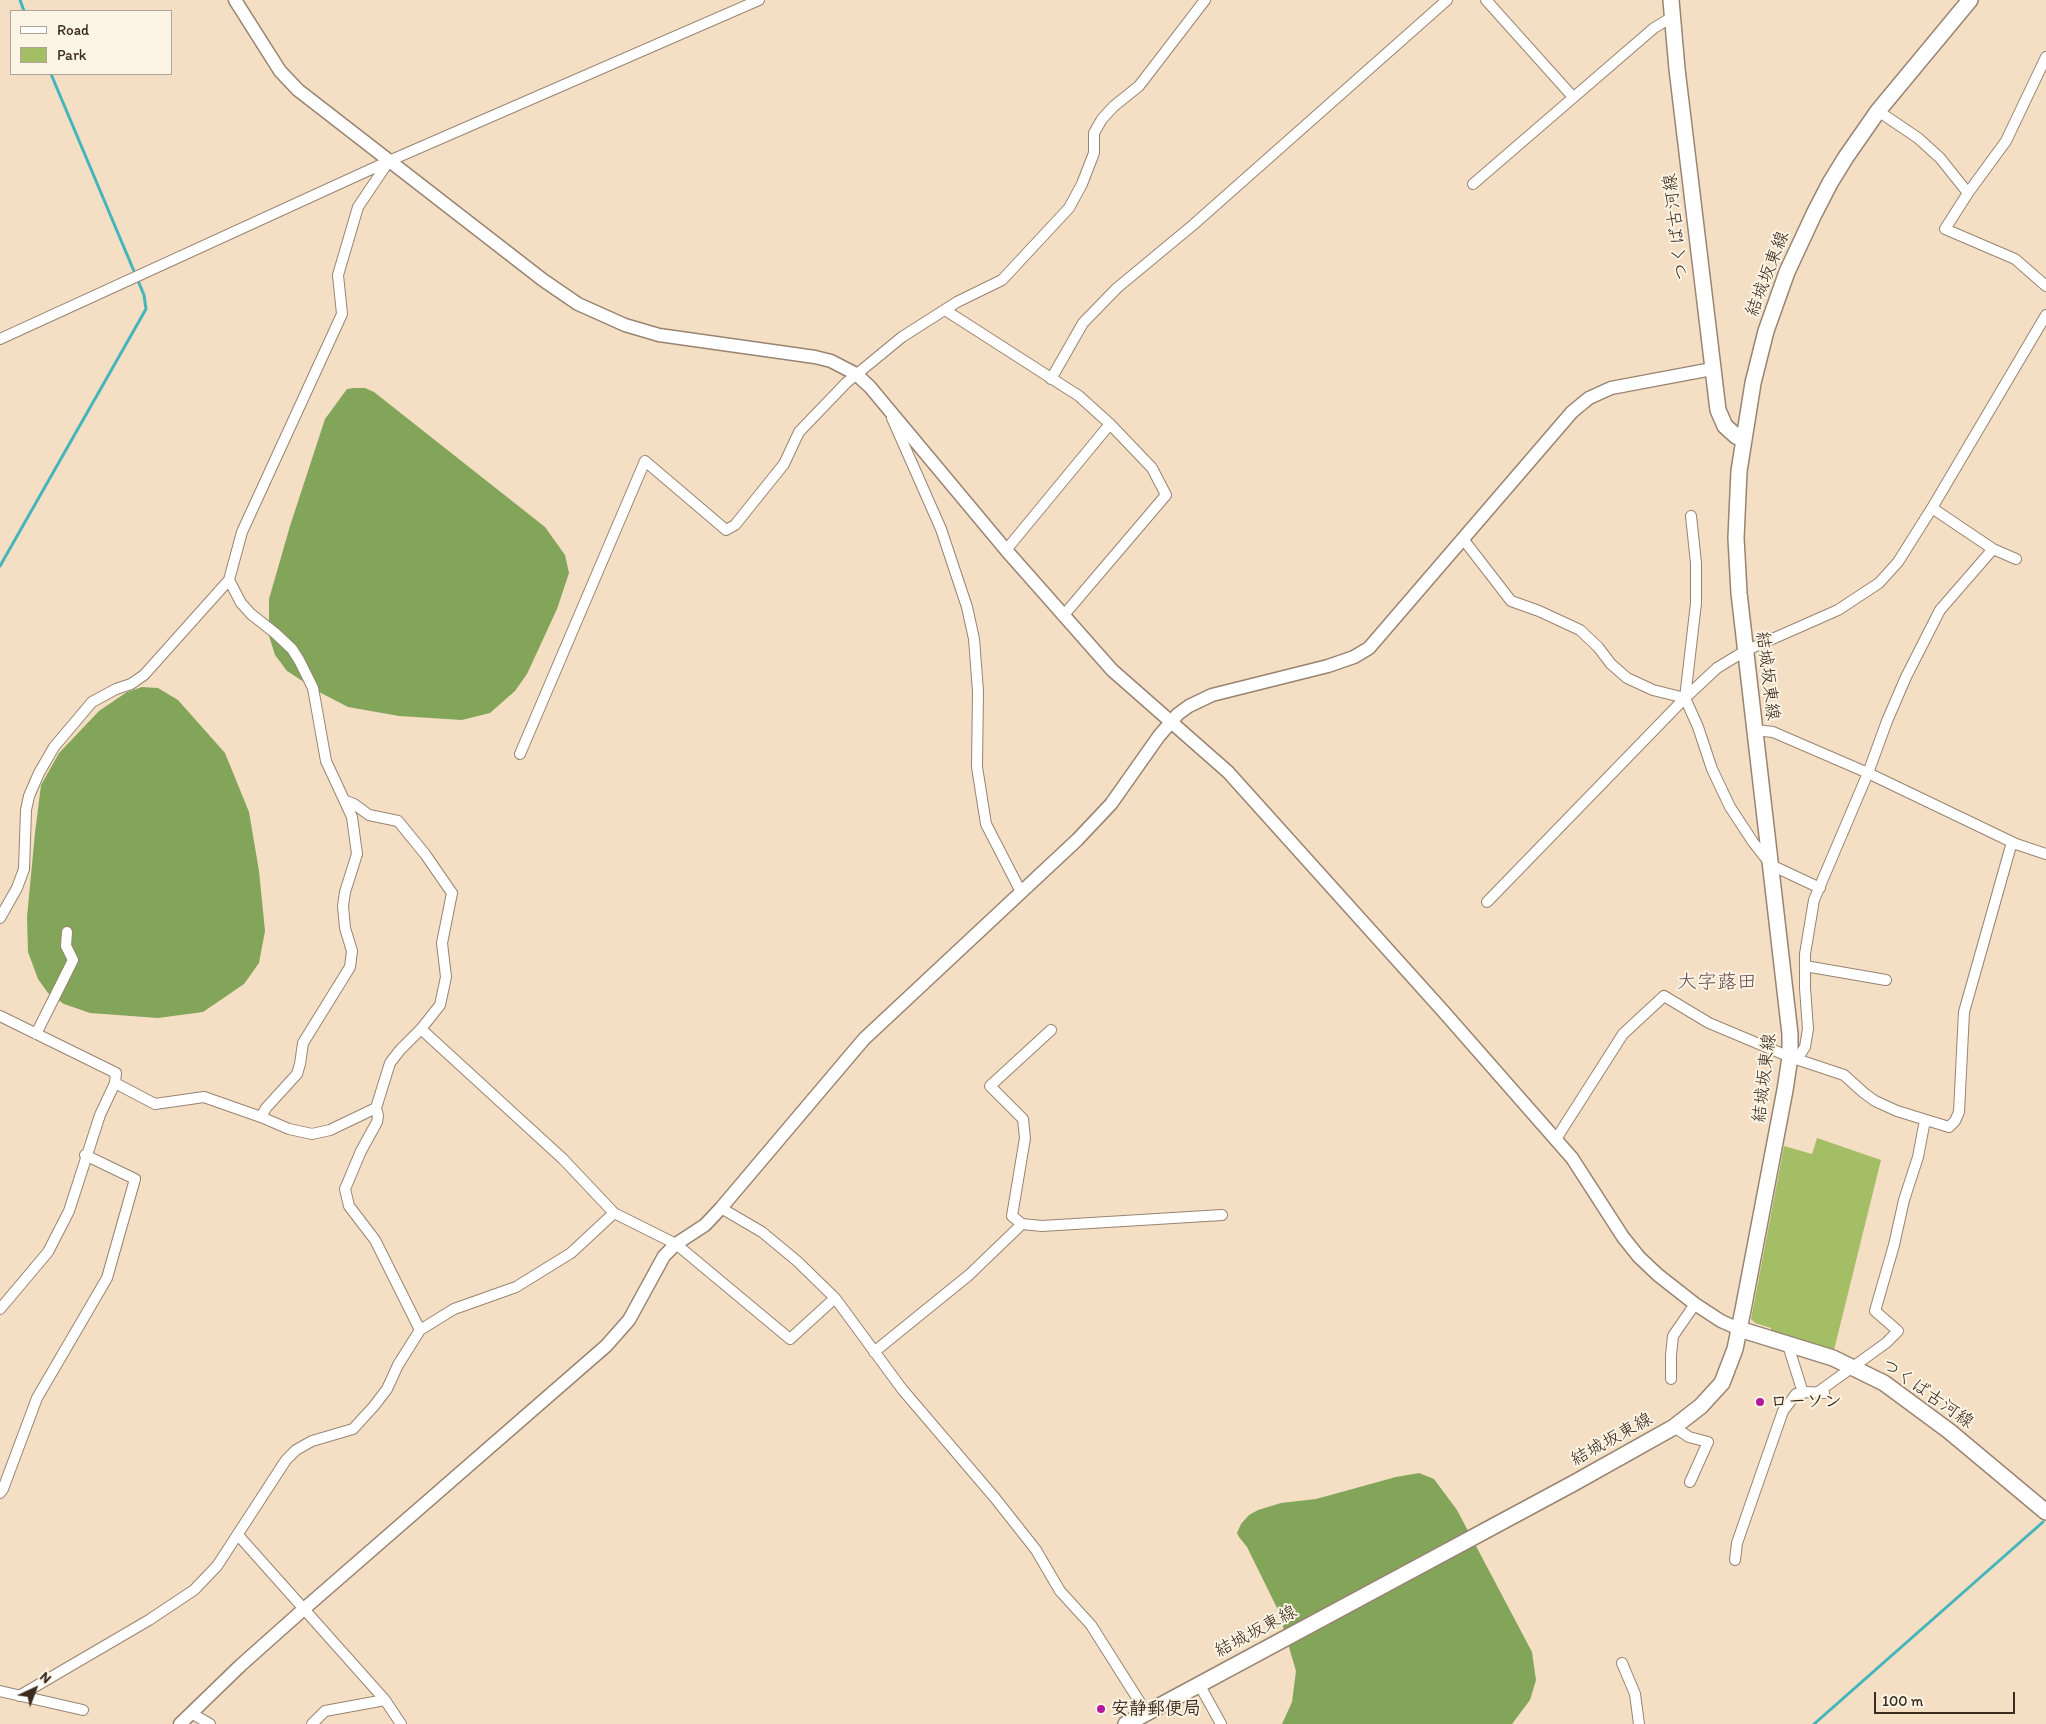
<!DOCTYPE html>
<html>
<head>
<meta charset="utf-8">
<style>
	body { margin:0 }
	#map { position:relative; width:2046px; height:1724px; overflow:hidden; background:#f5dfc4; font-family:Itim,sans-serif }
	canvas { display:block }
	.legend { position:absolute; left:10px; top:10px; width:162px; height:65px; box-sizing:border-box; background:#fcf5e5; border:1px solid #afa495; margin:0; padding:6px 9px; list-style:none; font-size:15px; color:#3b2a1e }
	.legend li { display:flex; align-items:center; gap:10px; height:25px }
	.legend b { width:25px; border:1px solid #afa495 }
	.north { position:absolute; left:10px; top:1664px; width:50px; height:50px; -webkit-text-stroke:4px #fcf5e5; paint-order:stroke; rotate:43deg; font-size:14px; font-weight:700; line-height:20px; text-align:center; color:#3b2a1e }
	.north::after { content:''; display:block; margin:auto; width:18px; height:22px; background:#3b2a1e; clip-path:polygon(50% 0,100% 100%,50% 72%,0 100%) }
	.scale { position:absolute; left:1874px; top:1692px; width:141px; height:22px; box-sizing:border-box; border:2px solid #3b2a1e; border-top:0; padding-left:6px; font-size:15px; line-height:18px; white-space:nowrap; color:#3b2a1e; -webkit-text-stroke:4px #fcf5e5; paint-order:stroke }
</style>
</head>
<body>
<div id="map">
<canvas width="2046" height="1724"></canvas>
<ul class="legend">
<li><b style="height:6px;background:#fff"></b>Road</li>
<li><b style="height:14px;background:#a3be65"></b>Park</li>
</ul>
<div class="north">N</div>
<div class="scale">100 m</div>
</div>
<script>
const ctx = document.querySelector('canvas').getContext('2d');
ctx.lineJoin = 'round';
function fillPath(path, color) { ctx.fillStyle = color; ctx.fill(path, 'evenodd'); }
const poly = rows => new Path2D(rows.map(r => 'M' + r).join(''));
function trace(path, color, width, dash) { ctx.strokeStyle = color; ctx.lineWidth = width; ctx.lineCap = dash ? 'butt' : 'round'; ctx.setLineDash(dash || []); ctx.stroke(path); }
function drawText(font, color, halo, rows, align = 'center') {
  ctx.font = font + ' Itim,"Klee One",sans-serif'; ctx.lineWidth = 4; ctx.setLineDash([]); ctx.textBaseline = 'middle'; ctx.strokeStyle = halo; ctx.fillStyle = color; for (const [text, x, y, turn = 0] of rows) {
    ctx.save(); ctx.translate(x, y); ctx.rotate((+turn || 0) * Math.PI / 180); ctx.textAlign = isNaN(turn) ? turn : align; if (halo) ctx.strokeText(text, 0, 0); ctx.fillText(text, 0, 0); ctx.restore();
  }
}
fillPath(poly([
	[1817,1138,1881,1160,1833,1354,1771,1332,1771,1328,1755,1323,1751,1319,1784,1146,1812,1154]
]), '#a3be65');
fillPath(poly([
	[354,388,365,388,374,392,545,527,565,555,569,573,557,609,527,674,515,691,490,713,462,720,399,716,348,707,321,693,287,671,275,655,269,636,269,599,290,526,325,419,347,389],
	[142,687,158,688,178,700,225,753,249,812,259,871,265,931,259,963,244,984,203,1012,158,1018,90,1013,64,1004,48,993,38,979,28,952,27,917,35,833,41,785,59,753,99,711,127,692],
	[1419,1473,1434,1479,1457,1510,1532,1652,1536,1680,1530,1700,1512,1724,1282,1724,1292,1702,1296,1671,1278,1610,1247,1547,1239,1537,1237,1533,1241,1524,1249,1515,1258,1510,1281,1503,1316,1499,1396,1477]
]), '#82a55a');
trace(poly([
	[20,0,24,11],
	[0,566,146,309,144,295,51,74],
	[1814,1724,2043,1522]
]), '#45b5bc', 3);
const minor = poly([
	[1486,0,1573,97],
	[1878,111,1918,138,1940,158,1968,193,2006,141,2046,57],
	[1473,184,1654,28,1672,17],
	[1968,193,1945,229,2015,259,2046,286],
	[945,310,1079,396,1110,424,1006,550],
	[0,339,389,161,759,0],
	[1051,379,1083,323,1117,288,1193,225,1447,0],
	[892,418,941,529,967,607,974,639,978,691,977,767,986,824,1021,892],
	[1932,508,1993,549,2016,559],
	[1691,516,1696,563,1696,603,1685,698,1698,727,1712,769,1730,807,1753,842,1771,865,1820,888],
	[1463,539,1511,601,1539,611,1580,630,1598,647,1611,664,1627,678,1653,690,1685,698],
	[229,580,241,603,251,614,275,633,292,649,299,660,313,688,326,761,352,817,357,854,345,892,343,906,345,928,352,951,350,967,303,1043,300,1064,297,1074,266,1108,261,1117],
	[1063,616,1166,495,1152,468,1110,424],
	[1755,730,1773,732,1868,773,2016,844,2046,854],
	[520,754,645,461,726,530,735,525,784,464,799,432,846,383,902,337,957,302,1002,280,1069,208,1082,184,1094,153,1094,133,1102,119,1114,106,1139,86,1205,0],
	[346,801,354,804,369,815,398,821,425,854,452,893,442,943,446,977,440,1005,421,1029,400,1050,390,1063,376,1108,378,1116,377,1122,361,1151,345,1189,349,1206,375,1240,420,1330],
	[1487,902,1685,698,1717,668,1745,651,1838,610,1879,583,1898,562,1932,508,2046,315],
	[0,918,17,888,24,869,26,810,29,796,39,773,54,747,92,702,116,689,131,684,144,675,229,580,242,532,342,314,338,275,358,207,389,161],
	[1805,966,1886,980],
	[0,1016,116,1073,115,1083,100,1115,69,1211,48,1252,0,1309],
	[421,1029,563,1159,614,1213,676,1244,790,1339,835,1298],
	[1051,1030,990,1086,1023,1119,1025,1138,1012,1216,1022,1224,1042,1226,1222,1215],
	[36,1034,73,960,66,946,67,932],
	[1797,1059,1805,1047,1808,1029,1805,988,1805,954,1814,900,1868,773,1887,721,1906,677,1940,610,1993,549],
	[115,1083,155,1104,204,1097,261,1117,289,1129,312,1134,330,1130,376,1108],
	[1556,1139,1623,1034,1664,996,1709,1023,1790,1057,1844,1075,1864,1093,1875,1101,1897,1111,1949,1127,1955,1121,1959,1112,1964,1012,2012,842],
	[721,1208,762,1232,797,1261,835,1298,902,1389,995,1498,1036,1550,1060,1591,1091,1625,1146,1712],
	[1787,1342,1803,1393],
	[874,1352,969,1275,1022,1224],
	[1671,1379,1671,1355,1673,1336,1695,1304],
	[1818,1392,1886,1343,1898,1331,1875,1311,1894,1245,1904,1200,1918,1157,1925,1120],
	[1674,1427,1689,1437,1708,1442,1690,1482],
	[0,1493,3,1489,37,1398,107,1278,135,1179,85,1155],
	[238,1535,385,1700,401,1724],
	[1735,1560,1737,1543,1783,1411,1796,1394,1807,1392,1824,1393],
	[1622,1663,1635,1694,1639,1724],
	[1199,1684,1221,1724],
	[0,1691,83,1710],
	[19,1696,149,1620,194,1590,217,1566,286,1460,296,1450,312,1441,353,1429,374,1406,387,1389,398,1365,420,1330,454,1309,516,1287,571,1253,614,1213],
	[191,1713,210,1724],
	[312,1724,325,1711,385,1700]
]);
const tertiary = poly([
	[235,0,280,71,298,90,543,280,578,304,625,325,659,335,815,357,831,361,856,374,870,387,1006,550,1112,670,1228,772,1443,1011,1572,1158,1623,1237,1639,1257,1658,1275,1695,1304,1721,1321,1739,1329],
	[180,1724,241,1665,305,1608,606,1346,629,1320,664,1256,676,1244,705,1225,721,1208,864,1039,1077,840,1111,804,1159,736,1178,714,1189,706,1212,695,1328,666,1354,657,1369,648,1572,412,1589,398,1611,388,1712,369]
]);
const primary = poly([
	[1671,0,1677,69,1718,410,1725,426,1736,436,1743,439],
	[1739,1329,1833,1358,1884,1383,1949,1431,2046,1512],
	[1126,1724,1574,1483,1674,1427,1701,1406,1722,1383,1735,1349,1743,1310,1785,1090,1790,1057,1790,1034,1739,593,1736,538,1739,471,1753,383,1766,331,1787,272,1814,214,1830,183,1846,157,1878,111,1970,0]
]);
trace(minor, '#988471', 12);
trace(tertiary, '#988471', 15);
trace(primary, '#988471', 18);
trace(minor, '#fff', 10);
trace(tertiary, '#fff', 12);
trace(primary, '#fff', 15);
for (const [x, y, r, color] of [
	[1760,1402,5,"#b5179e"],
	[1101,1709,5,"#b5179e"]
]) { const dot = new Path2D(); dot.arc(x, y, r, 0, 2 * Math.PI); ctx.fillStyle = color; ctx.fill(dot); trace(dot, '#fcf5e5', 2); }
drawText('18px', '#3b2a1e', '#fcf5e5', [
	["つくば古河線",1677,227,-97],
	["結城坂東線",1768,274,-69],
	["結城坂東線",1767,676,83],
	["結城坂東線",1765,1078,-83],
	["つくば古河線",1927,1394,35],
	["結城坂東線",1612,1440,-29],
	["結城坂東線",1256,1632,-28]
]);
drawText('bold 18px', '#3b2a1e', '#fcf5e5', [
	["ローソン",1770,1402],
	["安静郵便局",1111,1709]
], 'left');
drawText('20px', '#6d5253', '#fcf5e5', [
	["大字蕗田",1717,983]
]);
</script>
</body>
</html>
